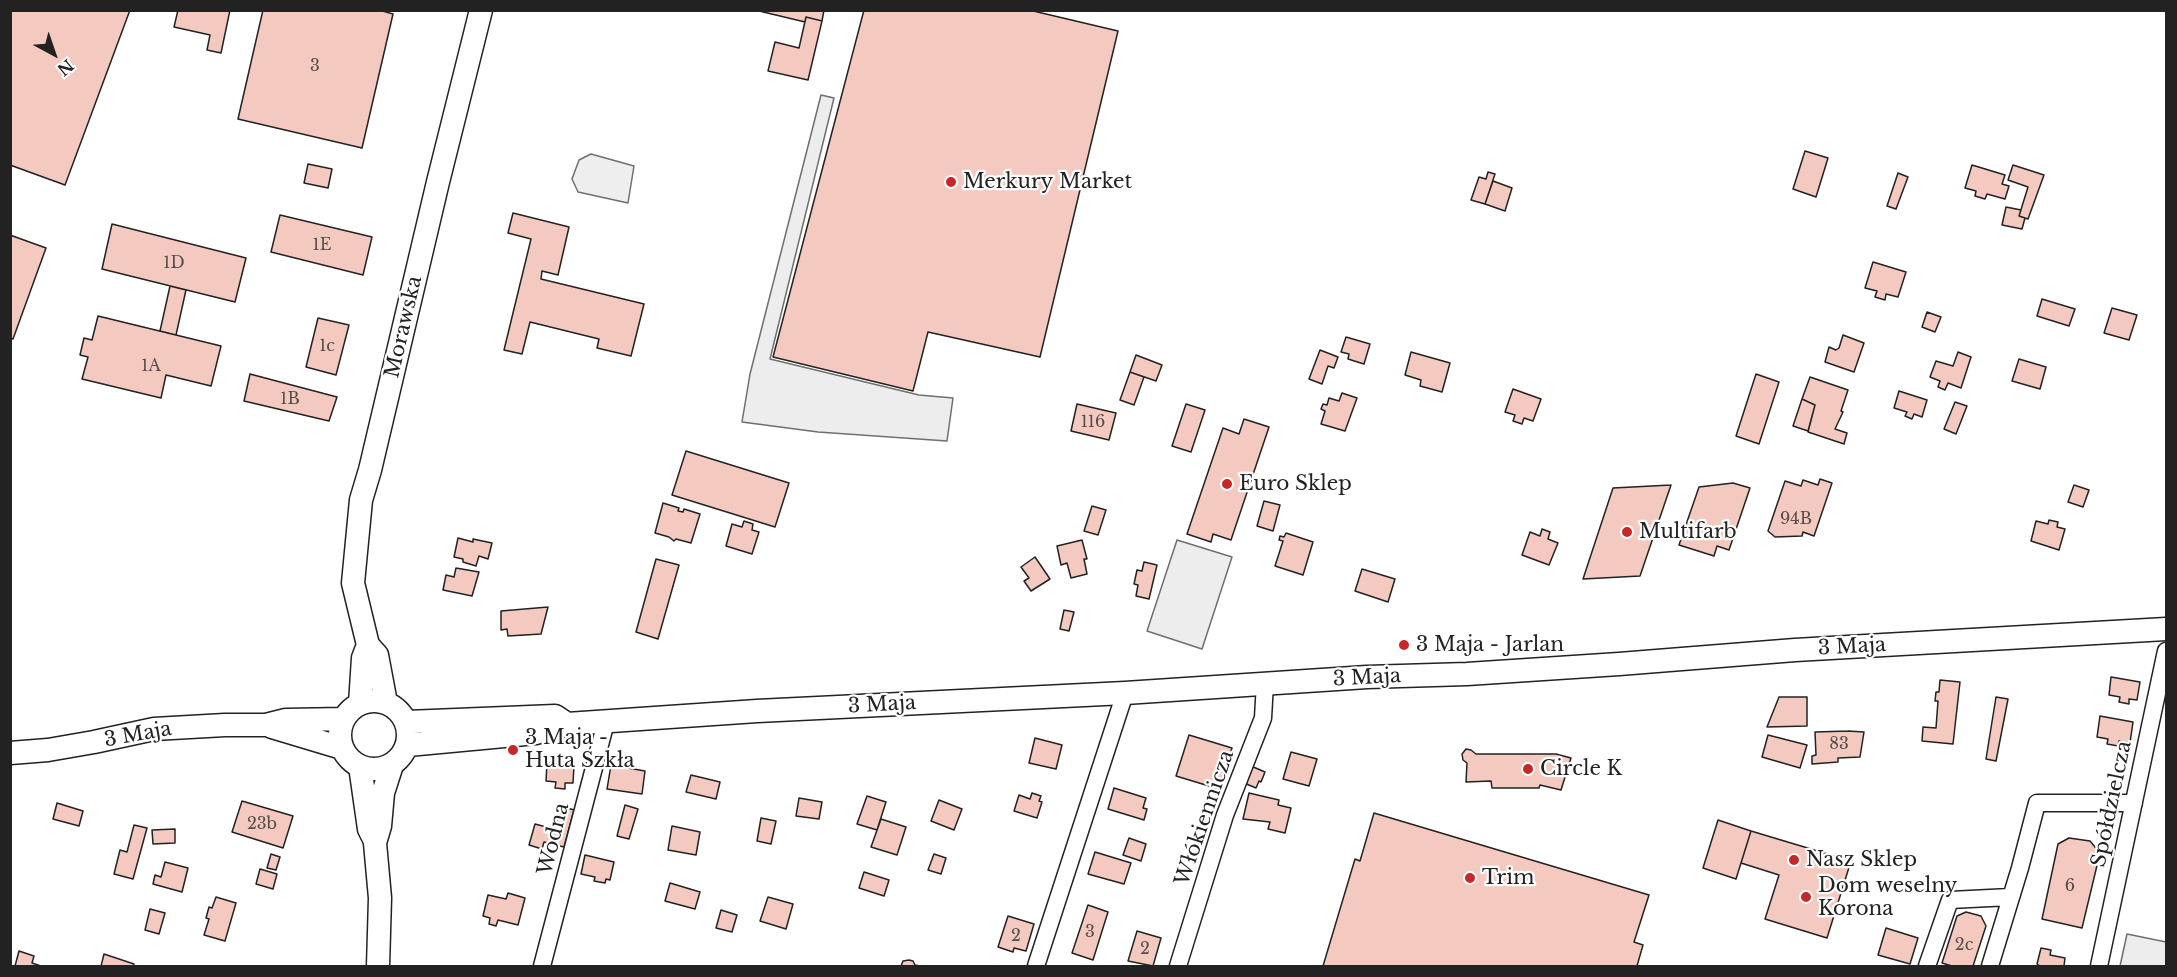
<!DOCTYPE html>
<html>
<head>
<meta charset="utf-8">
<style>
	body { margin:0 }
	#map { position:relative; width:2177px; height:977px; overflow:hidden; background:#fff; font-family:"Libre Baskerville",serif }
	canvas { display:block }
	.frame { position:absolute; inset:0; border:12px solid #222; pointer-events:none }
	.north { position:absolute; left:24px; top:24px; width:60px; height:60px; -webkit-text-stroke:4px #fff; paint-order:stroke; rotate:140deg; font-size:16px; font-weight:700; line-height:24px; text-align:center; color:#222 }
	.north::after { content:''; display:block; margin:auto; width:21px; height:27px; background:#222; clip-path:polygon(50% 0,100% 100%,50% 72%,0 100%) }
</style>
</head>
<body>
<div id="map">
<canvas width="2177" height="977"></canvas>
<div class="frame"></div>
<div class="north">N</div>
</div>
<script>
const ctx = document.querySelector('canvas').getContext('2d');
ctx.lineJoin = 'round';
function fillPath(path, color) { ctx.fillStyle = color; ctx.fill(path, 'evenodd'); }
const poly = rows => new Path2D(rows.map(r => 'M' + r).join(''));
function trace(path, color, width, dash) { ctx.strokeStyle = color; ctx.lineWidth = width; ctx.lineCap = dash ? 'butt' : 'round'; ctx.setLineDash(dash || []); ctx.stroke(path); }
function drawText(font, color, halo, rows, align = 'center') {
  ctx.font = font + ' "Libre Baskerville",serif'; ctx.lineWidth = 4.5; ctx.setLineDash([]); ctx.textBaseline = 'middle'; ctx.strokeStyle = halo; ctx.fillStyle = color; for (const [text, x, y, turn = 0] of rows) {
    ctx.save(); ctx.translate(x, y); ctx.rotate((+turn || 0) * Math.PI / 180); ctx.textAlign = isNaN(turn) ? turn : align; if (halo) ctx.strokeText(text, 0, 0); ctx.fillText(text, 0, 0); ctx.restore();
  }
}
const green = poly([
	[591,154,634,166,628,203,578,192,572,179,579,160,591,154]
]);
fillPath(green, '#eee');
trace(green, '#6f6f6f', 1.5);
const parking = poly([
	[821,95,834,98,770,359,919,395,953,398,947,441,818,432,742,422,750,374,821,95],
	[1177,540,1232,557,1202,649,1147,631,1177,540],
	[2127,934,2166,942,2166,966,2120,966,2127,934]
]);
fillPath(parking, '#ededed');
trace(parking, '#6f6f6f', 1.5);
const building = poly([
	[10,10,130,10,65,185,10,165,10,10],
	[178,10,230,10,221,53,207,50,210,35,174,27,178,10],
	[263,10,379,10,393,14,362,148,238,119,263,10],
	[755,10,824,10,822,21,806,17,805,22,755,10],
	[864,10,1029,10,1118,31,1040,357,928,332,913,391,773,357,864,10],
	[806,17,822,21,808,80,768,71,775,42,799,48,806,17],
	[1805,151,1828,158,1816,197,1793,189,1805,151],
	[308,164,332,169,328,188,304,183,308,164],
	[1972,165,2005,175,2002,184,2009,186,2005,199,1987,194,1985,199,1975,196,1976,191,1965,188,1972,165],
	[2013,165,2044,175,2028,219,2019,216,2028,187,2008,180,2013,165],
	[1488,172,1495,174,1485,204,1471,200,1479,177,1486,179,1488,172],
	[1898,173,1908,177,1896,209,1887,206,1898,173],
	[1493,181,1512,188,1505,211,1485,204,1493,181],
	[2006,207,2021,210,2019,216,2025,218,2022,229,2002,225,2006,207],
	[513,213,569,227,558,275,542,271,541,279,644,304,631,356,597,348,599,339,530,322,522,354,504,350,531,239,508,233,513,213],
	[280,215,372,237,363,275,271,252,280,215],
	[112,224,246,258,235,302,102,269,112,224],
	[10,235,46,248,13,339,10,338,10,235],
	[1873,262,1906,272,1898,297,1886,294,1885,300,1875,297,1877,291,1865,288,1873,262],
	[170,286,186,290,176,335,160,331,170,286],
	[2042,299,2075,309,2069,326,2037,316,2042,299],
	[2112,308,2137,315,2129,340,2104,333,2112,308],
	[1927,312,1941,317,1935,332,1922,327,1927,312],
	[98,316,221,346,211,386,166,375,161,398,82,379,88,357,80,355,84,338,92,340,98,316],
	[318,318,349,325,336,375,306,367,318,318],
	[1843,335,1864,343,1854,372,1825,362,1829,347,1836,350,1839,348,1843,335],
	[1346,337,1370,344,1364,364,1348,359,1349,354,1341,352,1346,337],
	[1320,350,1338,357,1334,368,1328,366,1322,384,1309,379,1320,350],
	[1411,352,1450,363,1442,392,1420,386,1421,380,1405,375,1411,352],
	[1958,352,1971,357,1961,388,1948,383,1945,390,1938,387,1940,381,1930,377,1936,361,1953,366,1958,352],
	[1136,355,1162,365,1156,381,1130,372,1136,355],
	[2019,359,2046,367,2040,389,2012,381,2019,359],
	[1130,372,1144,377,1134,405,1120,400,1130,372],
	[250,374,337,397,329,421,244,401,250,374],
	[1756,374,1779,382,1759,444,1736,436,1756,374],
	[1810,377,1848,390,1841,411,1843,412,1835,429,1847,433,1844,444,1808,432,1815,405,1802,399,1810,377],
	[1513,389,1541,399,1533,421,1524,418,1522,424,1513,421,1515,415,1505,412,1513,389],
	[1899,391,1927,400,1922,417,1914,414,1912,419,1905,416,1907,412,1894,408,1899,391],
	[1342,393,1357,398,1345,431,1321,424,1325,411,1321,409,1323,404,1327,405,1329,398,1339,401,1342,393],
	[1802,399,1815,405,1808,431,1793,426,1802,399],
	[1955,402,1967,406,1956,434,1944,429,1955,402],
	[1077,404,1116,413,1109,440,1071,431,1077,404],
	[1186,404,1205,410,1191,452,1172,446,1186,404],
	[1244,419,1269,427,1231,540,1213,534,1211,542,1187,534,1223,428,1239,434,1244,419],
	[686,451,789,483,775,527,672,495,686,451],
	[1820,479,1832,483,1814,536,1803,532,1802,536,1775,537,1768,531,1785,481,1801,486,1803,480,1818,485,1820,479],
	[1733,483,1750,488,1729,550,1717,546,1714,556,1679,545,1699,487,1733,483],
	[1671,485,1640,576,1583,579,1613,488,1671,485],
	[2074,485,2089,490,2083,507,2068,502,2074,485],
	[1264,501,1280,505,1273,531,1257,526,1264,501],
	[663,503,679,508,678,511,683,512,684,509,700,514,691,543,676,539,674,541,669,537,655,533,663,503],
	[1092,506,1106,510,1098,535,1084,531,1092,506],
	[2049,520,2058,522,2057,527,2065,529,2059,550,2031,541,2036,521,2048,524,2049,520],
	[744,521,753,524,752,530,759,532,752,554,726,546,732,524,742,527,744,521],
	[1542,529,1550,532,1548,539,1558,543,1549,565,1522,555,1530,532,1540,536,1542,529],
	[1286,533,1313,542,1303,575,1275,566,1283,541,1279,540,1280,536,1284,537,1286,533],
	[458,538,473,542,473,539,492,543,488,559,479,556,476,566,463,562,463,559,454,557,458,538],
	[1082,540,1087,559,1084,559,1087,574,1071,578,1067,563,1061,565,1057,546,1082,540],
	[1035,557,1050,579,1031,591,1024,581,1029,578,1021,567,1035,557],
	[656,559,679,565,658,639,636,632,656,559],
	[1144,562,1157,565,1149,599,1136,596,1138,585,1134,584,1137,570,1142,571,1144,562],
	[456,568,479,572,472,596,443,590,446,575,454,577,456,568],
	[1362,569,1395,579,1388,602,1355,591,1362,569],
	[548,607,541,634,508,636,507,629,501,630,501,611,548,607],
	[1064,610,1074,612,1069,631,1060,629,1064,610],
	[2111,677,2140,682,2137,700,2129,699,2129,704,2119,702,2120,697,2109,695,2111,677],
	[1940,680,1960,682,1953,744,1922,741,1923,727,1936,728,1938,701,1935,701,1936,692,1939,692,1940,680],
	[1779,697,1807,697,1807,726,1767,727,1779,697],
	[1996,697,2008,699,1996,761,1986,759,1996,697],
	[2100,716,2133,722,2130,743,2119,741,2118,746,2107,744,2108,739,2097,737,2100,716],
	[1848,731,1864,732,1860,757,1838,758,1838,762,1812,764,1812,756,1816,755,1815,732,1848,731],
	[1189,735,1232,748,1219,789,1176,776,1189,735],
	[1768,735,1807,745,1800,768,1762,757,1768,735],
	[1035,738,1062,745,1056,769,1029,763,1035,738],
	[1466,749,1471,750,1476,754,1556,754,1571,758,1561,790,1540,785,1539,788,1492,788,1491,781,1466,782,1467,763,1463,760,1462,754,1466,749],
	[1291,752,1317,759,1309,786,1283,779,1291,752],
	[547,763,574,765,573,783,565,783,565,789,555,788,556,782,546,781,547,763],
	[611,765,645,771,642,794,607,789,611,765],
	[1251,766,1265,772,1261,782,1259,781,1256,788,1244,783,1251,766],
	[691,775,720,782,716,799,686,792,691,775],
	[1114,788,1146,798,1143,808,1147,809,1144,820,1108,809,1114,788],
	[1032,793,1041,796,1039,801,1042,802,1037,818,1014,811,1019,795,1030,799,1032,793],
	[1249,793,1279,800,1278,805,1291,808,1285,833,1268,829,1270,822,1243,819,1249,793],
	[867,796,886,802,877,830,857,824,867,796],
	[799,798,822,802,819,819,796,816,799,798],
	[939,800,962,809,954,830,931,821,939,800],
	[242,801,293,816,283,848,232,832,242,801],
	[57,803,83,811,79,826,53,819,57,803],
	[625,805,638,809,629,839,617,836,625,805],
	[561,806,574,810,564,847,544,842,542,849,529,845,535,824,554,829,561,806],
	[1374,813,1649,895,1634,942,1643,945,1637,966,1323,966,1355,859,1360,861,1374,813],
	[761,818,776,821,771,844,757,841,761,818],
	[881,819,906,827,897,855,871,847,881,819],
	[1718,820,1751,831,1736,879,1703,868,1718,820],
	[134,825,147,828,133,879,114,874,120,850,127,852,134,825],
	[672,826,700,832,696,855,668,850,672,826],
	[175,829,175,843,153,844,152,830,175,829],
	[1751,831,1851,861,1827,938,1765,919,1779,875,1741,863,1751,831],
	[1129,838,1146,844,1141,861,1123,855,1129,838],
	[2069,838,2090,841,2100,853,2082,928,2042,919,2058,844,2069,838],
	[1095,852,1131,863,1124,884,1088,874,1095,852],
	[271,854,280,857,276,870,267,868,271,854],
	[934,854,946,858,941,874,928,870,934,854],
	[585,855,614,862,610,880,606,879,605,883,594,881,595,877,581,874,585,855],
	[165,862,188,868,182,892,153,884,155,875,161,877,165,862],
	[260,869,277,874,273,889,256,884,260,869],
	[864,872,889,880,884,896,859,888,864,872],
	[670,883,700,892,695,909,665,901,670,883],
	[508,893,525,898,518,925,498,920,496,926,489,924,490,918,483,916,488,895,506,899,508,893],
	[216,897,236,903,225,941,204,935,209,919,206,918,209,907,212,908,216,897],
	[768,897,793,904,786,929,760,921,768,897],
	[1088,905,1108,912,1093,960,1072,953,1088,905],
	[150,909,165,913,159,934,145,930,150,909],
	[721,910,737,915,732,932,716,928,721,910],
	[1966,912,1981,916,1986,926,1973,966,1952,966,1942,963,1957,916,1966,912],
	[1008,916,1034,924,1026,951,1014,948,1013,952,998,947,1008,916],
	[1886,928,1918,938,1910,964,1878,955,1886,928],
	[1137,931,1161,938,1153,966,1128,961,1137,931],
	[2041,948,2051,950,2050,955,2065,958,2064,966,2040,966,2037,964,2041,948],
	[19,951,34,956,32,963,41,966,15,966,19,951],
	[104,954,134,964,133,966,101,966,104,954],
	[909,960,913,961,915,965,920,966,901,966,903,961,909,960]
]);
fillPath(building, '#f3c9c0');
trace(building, '#222', 1.5);
const street = poly([
	[542,966,606,722],
	[1036,966,1125,693],
	[1178,966,1225,815,1263,718,1265,683],
	[1927,966,1950,900,2010,897],
	[1990,966,2020,868,2037,803,2134,803],
	[2099,966,2166,651]
]);
const secondary = poly([
	'340 735a34 34 0 1 1 68 0a34 34 0 1 1-68 0Z',
	[386,703,377,655,368,645,353,583,361,500,370,470,438,182,481,10],
	[360,704,363,658,368,645],
	[407,722,555,716,564,722],
	[272,727,342,748],
	[408,745,536,733,567,724,757,711,1125,693,1367,677,1467,674,1619,664,1795,650,2166,629],
	[10,753,48,750,94,742,154,729,225,725,266,725,286,720,344,719],
	[360,766,369,829,374,839],
	[378,966,380,898,375,843,380,826,383,793,392,765]
]);
trace(street, '#222', 19);
trace(secondary, '#222', 25);
trace(street, '#fff', 16);
trace(secondary, '#fff', 22);
for (const [x, y, r, color] of [
	[951,182,6,"#c62828"],
	[1227,484,6,"#c62828"],
	[1627,532,6,"#c62828"],
	[1404,645,6,"#c62828"],
	[513,750,6,"#c62828"],
	[1528,769,6,"#c62828"],
	[1794,860,6,"#c62828"],
	[1470,878,6,"#c62828"],
	[1806,897,6,"#c62828"]
]) { const dot = new Path2D(); dot.arc(x, y, r, 0, 2 * Math.PI); ctx.fillStyle = color; ctx.fill(dot); trace(dot, '#fff', 2); }
drawText('16px', '#564c4a', null, [
	["3",315,66],
	["1E",322,245],
	["1D",174,263],
	["1c",327,346],
	["1A",151,366],
	["1B",290,399],
	["116",1093,422],
	["94B",1796,519],
	["83",1839,744],
	["23b",262,824],
	["6",2070,886],
	["3",1090,932],
	["2",1016,936],
	["2c",1964,945],
	["2",1145,949]
]);
drawText('20px', '#222', '#fff', [
	["Merkury Market",963,182],
	["Euro Sklep",1239,484],
	["Multifarb",1639,532],
	["3 Maja - Jarlan",1416,645],
	["3 Maja -",525,738],
	["Huta Szkła",525,761],
	["Circle K",1540,769],
	["Nasz Sklep",1806,860],
	["Trim",1482,878],
	["Dom weselny",1818,886],
	["Korona",1818,909]
], 'left');
drawText('20px', '#222', '#fff', [
	["Morawska",404,327,-77],
	["3 Maja",1852,647,-3],
	["3 Maja",1367,678,-3],
	["3 Maja",882,705,-3],
	["3 Maja",138,735,-10],
	["Spółdzielcza",2112,804,-78],
	["Włókiennicza",1205,818,-71],
	["Wodna",554,839,-76]
]);
</script>
</body>
</html>
